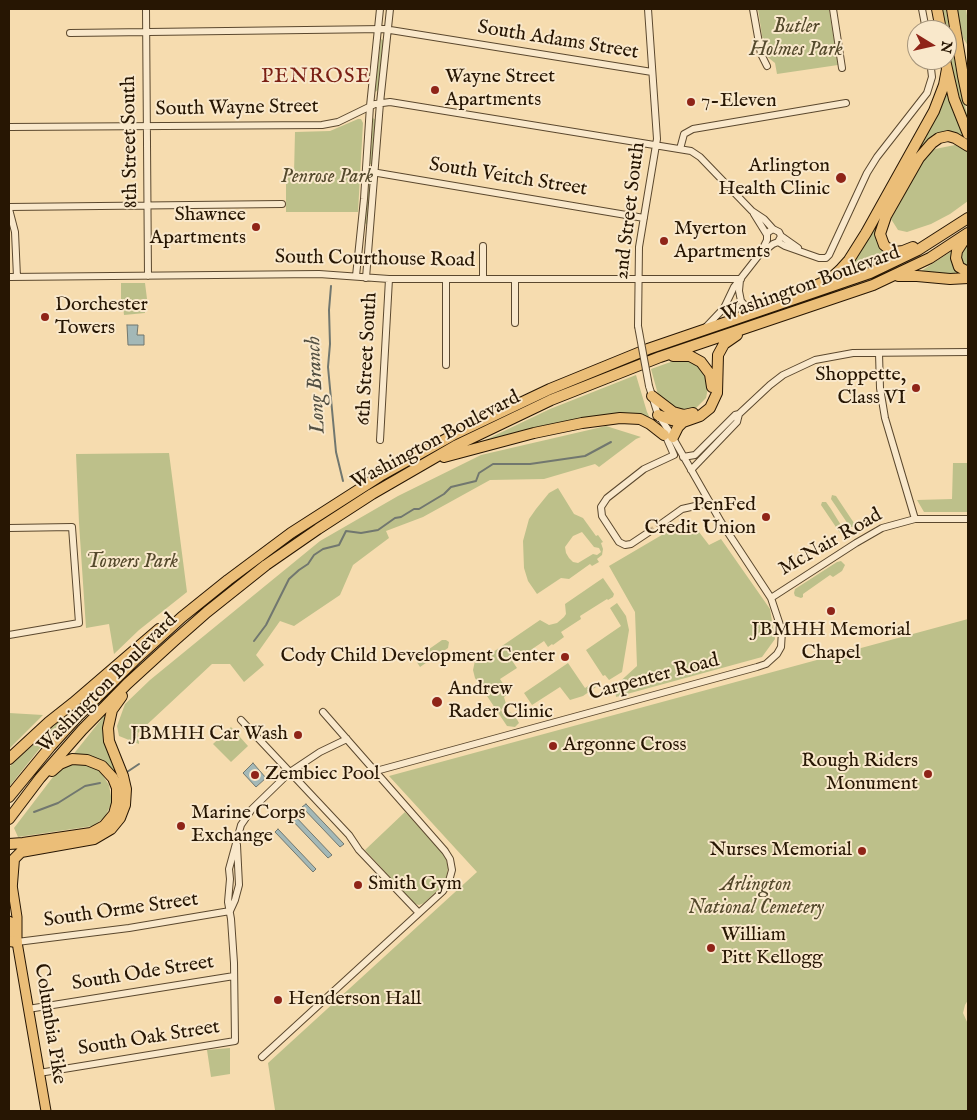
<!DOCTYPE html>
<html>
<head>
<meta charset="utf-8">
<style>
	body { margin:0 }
	#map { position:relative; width:977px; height:1120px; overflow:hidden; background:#f6dcaf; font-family:"IM FELL English",serif }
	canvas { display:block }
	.frame { position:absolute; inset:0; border:10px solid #271603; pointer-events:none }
	.north { position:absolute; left:907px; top:20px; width:50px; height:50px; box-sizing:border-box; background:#f9e8cb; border:1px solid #a5947b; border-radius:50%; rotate:99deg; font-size:14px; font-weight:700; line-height:20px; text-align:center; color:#271603 }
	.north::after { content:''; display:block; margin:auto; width:18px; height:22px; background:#8f2418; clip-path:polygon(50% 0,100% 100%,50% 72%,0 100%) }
</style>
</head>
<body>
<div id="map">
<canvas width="977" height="1120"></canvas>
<div class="frame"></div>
<div class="north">N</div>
</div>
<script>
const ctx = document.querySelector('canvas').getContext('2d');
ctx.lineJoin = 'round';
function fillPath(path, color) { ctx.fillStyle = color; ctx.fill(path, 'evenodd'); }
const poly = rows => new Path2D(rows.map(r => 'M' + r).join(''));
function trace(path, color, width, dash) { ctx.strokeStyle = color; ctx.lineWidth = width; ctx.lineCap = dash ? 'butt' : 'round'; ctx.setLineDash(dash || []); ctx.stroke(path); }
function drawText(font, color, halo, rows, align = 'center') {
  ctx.font = font + ' "IM FELL English",serif'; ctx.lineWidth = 4; ctx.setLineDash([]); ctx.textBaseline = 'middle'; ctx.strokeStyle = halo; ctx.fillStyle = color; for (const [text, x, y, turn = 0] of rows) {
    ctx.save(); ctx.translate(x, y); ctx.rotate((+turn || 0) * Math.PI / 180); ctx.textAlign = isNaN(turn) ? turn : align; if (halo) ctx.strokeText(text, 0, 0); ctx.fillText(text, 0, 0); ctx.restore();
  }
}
fillPath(poly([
	[758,9,829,9,838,65,777,74,775,63,765,55],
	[941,9,946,9,956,69,968,118,968,125,962,110,951,71,947,48,947,30,944,30],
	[957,9,966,9,968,22,968,46,963,38],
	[381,39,384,41,378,90,375,92],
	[947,89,953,112,967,141,936,135,924,145,877,228,892,256,882,262,865,270,829,284,843,273],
	[373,118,376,120,372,164,370,164],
	[358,119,361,119,363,123,358,212,286,212,286,175,294,174,295,132,330,131],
	[955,145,968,152,968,201,950,214,931,224,907,232,898,230,891,219,925,158,935,149],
	[369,182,371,182,367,225,365,223],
	[968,242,968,268,960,264,960,254],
	[955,249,967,275,918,273],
	[121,283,145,283,147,299,121,301],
	[144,303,145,313,124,315,123,306],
	[679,359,693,361,703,370,709,383,706,398,695,409,685,412,671,409,659,398,651,369],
	[636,375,647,412,653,424,641,416,479,443,550,409],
	[606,426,641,437,636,439,599,467,595,464,544,479,490,480,423,517,386,531,389,538,353,565,340,595,294,626,280,621,256,655,264,665,244,682,230,664,212,664,138,733,139,744,119,736,117,726,125,704,150,680,320,541,398,496,481,455],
	[169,453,187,592,139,630,114,654,109,624,86,628,79,523,76,454],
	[953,463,968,463,968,512,924,512,917,500,952,499],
	[558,488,574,514,583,518,596,536,598,535,603,542,601,543,603,549,602,555,597,559,599,562,592,566,590,564,569,579,561,578,537,594,528,581,524,568,523,541,529,519,536,509,549,493],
	[582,532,594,547,599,548,601,552,597,555,593,554,578,563,573,562,569,558,566,553,565,547,573,536],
	[832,495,836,496,854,523,853,527,850,527,831,499],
	[822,502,826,502,831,509,844,530,843,533,840,533,821,505],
	[689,519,709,545,721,539,770,609,775,639,762,657,616,697,615,686,637,666,635,612,609,566],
	[841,561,845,565,842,571,833,577,830,575,803,594,803,597,801,598,795,596,794,593,795,589,837,562],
	[603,578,614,594,613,597,608,600,607,599,580,616,581,619,561,632,564,637,553,645,552,644,548,647,544,641,513,662,517,668,500,679,509,693,504,697,506,704,501,710,503,714,507,711,514,714,519,723,515,727,507,726,475,678,473,670,476,656,480,661,540,620,549,625,557,623,564,617,566,614,565,604],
	[617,603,626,616,629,630,622,672,609,680,605,675,603,676,586,650,621,626,610,608],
	[968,619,968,1000,965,1005,963,1013,968,1024,968,1111,275,1110,268,1063,477,872,389,776],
	[442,640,446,640,449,642,448,648,420,667,415,659],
	[568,663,585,688,593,683,596,687,583,696,570,700,560,687,532,705,524,693],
	[9,713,43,715,9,749],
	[68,713,9,787,9,767],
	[104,716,106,717,123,783,113,773,72,756],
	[231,727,248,746,231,762,213,744],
	[86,764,100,771,109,785,112,802,105,817,93,826,18,837,14,828,56,773,70,765],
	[405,812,441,851,446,859,448,868,446,879,440,888,424,903,419,905,415,904,365,850],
	[230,1048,230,1074,211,1077,207,1050]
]), '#bdc08a');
const water = poly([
	[127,325,138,325,137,335,144,335,144,345,128,345,127,325],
	[253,763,266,778,256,787,243,773,253,763],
	[306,804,344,844,340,847,302,807,306,804],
	[294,815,332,855,328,858,290,818,294,815],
	[278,829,316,869,313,872,275,832,278,829]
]);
fillPath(water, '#a3b8b7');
trace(water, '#71776f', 1);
trace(poly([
	[331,286,329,310,330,344,328,367,336,452,343,481],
	[254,641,266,625,289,579,299,570,308,564,314,555,323,549,339,545,346,531,361,533,378,530,395,518,401,517,414,509,419,509,444,494,451,487,476,481,479,473,493,464,530,464,585,456,611,442],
	[127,772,139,764],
	[34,812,58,803,85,786,100,783]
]), '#71776f', 2);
trace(poly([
	[649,532,661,524]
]), '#cdb48d', 6, [6, 3]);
const minor = poly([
	[146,9,148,276],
	[753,9,761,54,767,66],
	[833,9,842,68],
	[922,9,926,30],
	[70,33,384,29,652,72],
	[9,127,322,125,338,122,375,104,390,102,691,151,700,157,752,211,764,219,773,229,779,232,781,236,778,242,773,244,759,255,734,287,724,308,705,328],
	[680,149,684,134,693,129,846,103],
	[366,171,644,218],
	[9,207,282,204],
	[9,209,15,232,17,277],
	[754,214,767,235],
	[781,236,798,248],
	[778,242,785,246,819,258,826,258,829,255,867,173,877,157,927,93,932,77,930,60],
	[760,254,767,240,767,233,773,229],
	[356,276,364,199,370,106,380,9],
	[9,277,319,274,389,279,741,279],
	[366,278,380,103,390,9],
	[483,279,483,246],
	[515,279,515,323],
	[740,280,739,291,741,301,752,313],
	[638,326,639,247,657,139,648,9],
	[879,353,880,388,885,418,915,519],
	[446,365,446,279],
	[649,386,659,418],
	[380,440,389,279],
	[683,457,695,455,735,415,739,414,770,385,783,375,815,360,853,353,968,352],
	[691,470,737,422,739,414],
	[661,524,682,509,704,504,712,508],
	[9,528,72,527,79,623,9,635],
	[649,532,631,544,625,545,619,542,602,516,601,507,607,498,644,469,674,455,664,432],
	[771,598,856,543,882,528,915,519,968,519],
	[241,720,349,835,359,850,419,913],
	[376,771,757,667,766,664,777,654,781,647,782,631,771,598,721,522,669,431,659,416],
	[230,911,235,900,239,885,237,845],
	[17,942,129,928,230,911],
	[28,1009,234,976],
	[262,1057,443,891,449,881,452,870,450,859,445,851,323,712],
	[39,1073,235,1041,234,963,231,919,228,902,230,879,229,869,241,825,252,809,290,772,320,752,347,739]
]);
const major = poly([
	[11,878,17,917,17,942,46,1111],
	[9,921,15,937]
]);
const highway = poly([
	[937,9,941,30],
	[952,9,963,76,968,100],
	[945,60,954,99,968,134],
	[966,237,957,251,956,258,959,267,968,272],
	[913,247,903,251,895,252,890,250,884,245,880,234,886,216,919,158,932,143,939,138,948,136,955,138,968,146],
	[898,276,917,276,950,279,968,278],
	[815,286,830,279,840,270,849,260,866,233,934,111,944,85,947,69],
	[673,356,690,356,701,362,710,374,712,387],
	[652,396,673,412,684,415,693,413],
	[658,415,672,420,683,422,700,416,710,408,717,393,718,355,724,344,737,335],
	[673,437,678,427,683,422],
	[444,457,534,433,582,423,620,418,640,419,650,424,664,435],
	[9,759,49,722,73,703,159,629],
	[9,797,50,747,78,716,137,658,182,617,228,580,291,533,380,476,455,434,550,389,648,349,870,273,918,250,968,218],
	[9,819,40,778,82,730,127,684,174,641,207,612,266,565,318,529,372,494,455,446,551,400,660,357,873,285,930,258,968,233],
	[9,844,23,843,91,833,104,826,114,814,117,803,117,788,113,778,102,766,87,760,72,759,60,764,52,771],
	[12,884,14,859,21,852,94,839,111,829,120,818,125,805,126,789,123,776,109,741,108,728,112,710,122,696],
	[9,941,17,942]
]);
trace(minor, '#5b482e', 8);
trace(major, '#271603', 11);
trace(highway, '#271603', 12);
trace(minor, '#f9e8cb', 6);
trace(major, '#ebbe78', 9);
trace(highway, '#ebbe78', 10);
const minorBridge = poly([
	[638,326,649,386]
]);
trace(minorBridge, '#5b482e', 8, []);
trace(minorBridge, '#f9e8cb', 6);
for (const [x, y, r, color] of [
	[435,90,5,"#8f2418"],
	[691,102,5,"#8f2418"],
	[841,178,6,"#8f2418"],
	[256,227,5,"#8f2418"],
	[664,241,5,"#8f2418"],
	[45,317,5,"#8f2418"],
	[916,388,5,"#8f2418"],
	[766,517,5,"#8f2418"],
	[831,611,5,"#8f2418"],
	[565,657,5,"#8f2418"],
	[437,702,6,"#8f2418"],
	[298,735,5,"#8f2418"],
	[553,746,5,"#8f2418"],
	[928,774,5,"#8f2418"],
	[255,775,5,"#8f2418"],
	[181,826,5,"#8f2418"],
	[862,851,5,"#8f2418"],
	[358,885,5,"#8f2418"],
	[711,948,5,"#8f2418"],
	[278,1000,5,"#8f2418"]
]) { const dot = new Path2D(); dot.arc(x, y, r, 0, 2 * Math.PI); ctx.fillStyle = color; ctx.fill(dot); trace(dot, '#f9e8cb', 2); }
drawText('italic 20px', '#54492c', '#f9e8cb', [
	["Butler",796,28],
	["Holmes Park",796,51],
	["Penrose Park",327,178],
	["Towers Park",132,563],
	["Arlington",756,886],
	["National Cemetery",756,909]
]);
drawText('20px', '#271603', '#f9e8cb', [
	["South Adams Street",558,41,9],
	["South Wayne Street",237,109,-1],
	["8th Street South",131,142,-91],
	["South Veitch Street",508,178,9],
	["2nd Street South",631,211,-83],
	["South Courthouse Road",375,260,1],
	["Washington Boulevard",811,285,-20],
	["6th Street South",368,359,-87],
	["Washington Boulevard",436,441,-28],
	["McNair Road",831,543,-30],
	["Carpenter Road",654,678,-15],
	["Washington Boulevard",108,684,-45],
	["South Orme Street",121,911,-8],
	["South Ode Street",143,974,-9],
	["Columbia Pike",49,1024,81],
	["South Oak Street",149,1039,-9]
]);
drawText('20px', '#271603', '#f9e8cb', [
	["Wayne Street",445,78],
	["Apartments",445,101],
	["7-Eleven",701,102],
	["Arlington",830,167,"right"],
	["Health Clinic",830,190,"right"],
	["Shawnee",246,216,"right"],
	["Apartments",246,239,"right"],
	["Myerton",674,230],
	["Apartments",674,253],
	["Dorchester",55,306],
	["Towers",55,329],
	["Shoppette,",906,376,"right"],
	["Class VI",906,399,"right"],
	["PenFed",756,506,"right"],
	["Credit Union",756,529,"right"],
	["JBMHH Memorial",831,631,"center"],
	["Chapel",831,654,"center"],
	["Cody Child Development Center",555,657,"right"],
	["Andrew",448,690],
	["Rader Clinic",448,713],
	["JBMHH Car Wash",288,735,"right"],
	["Argonne Cross",563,746],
	["Rough Riders",918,762,"right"],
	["Monument",918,785,"right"],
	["Zembiec Pool",265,775],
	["Marine Corps",191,814],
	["Exchange",191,837],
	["Nurses Memorial",852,851,"right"],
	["Smith Gym",368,885],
	["William",721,936],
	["Pitt Kellogg",721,959],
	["Henderson Hall",288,1000]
], 'left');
ctx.letterSpacing = '1px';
drawText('21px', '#7a1f14', '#f9e8cb', [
	["PENROSE",316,78]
]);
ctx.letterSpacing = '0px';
drawText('italic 21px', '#524f42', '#f9e8cb', [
	["Long Branch",317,385,-93]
]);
</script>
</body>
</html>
